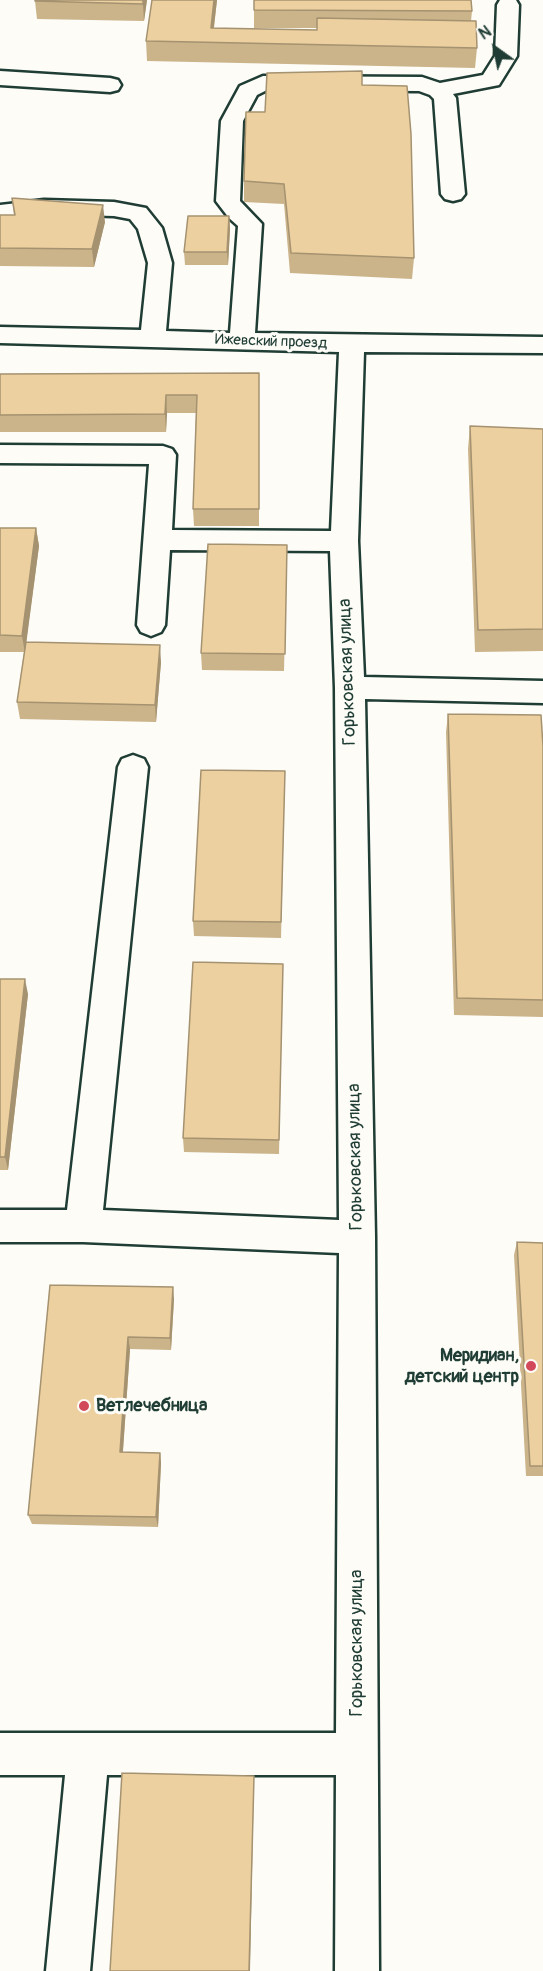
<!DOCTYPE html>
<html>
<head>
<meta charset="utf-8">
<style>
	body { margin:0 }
	#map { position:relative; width:543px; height:1971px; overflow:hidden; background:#fdfcf7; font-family:Pangolin,sans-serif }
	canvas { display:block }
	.north { position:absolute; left:465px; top:18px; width:60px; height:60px; -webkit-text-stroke:4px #fdfcf7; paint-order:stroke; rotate:327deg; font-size:16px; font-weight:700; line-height:24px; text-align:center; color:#1f3d34 }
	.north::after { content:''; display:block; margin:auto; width:21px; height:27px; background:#1f3d34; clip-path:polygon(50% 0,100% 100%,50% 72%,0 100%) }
</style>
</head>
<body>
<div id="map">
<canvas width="543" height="1971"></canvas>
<div class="north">N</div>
</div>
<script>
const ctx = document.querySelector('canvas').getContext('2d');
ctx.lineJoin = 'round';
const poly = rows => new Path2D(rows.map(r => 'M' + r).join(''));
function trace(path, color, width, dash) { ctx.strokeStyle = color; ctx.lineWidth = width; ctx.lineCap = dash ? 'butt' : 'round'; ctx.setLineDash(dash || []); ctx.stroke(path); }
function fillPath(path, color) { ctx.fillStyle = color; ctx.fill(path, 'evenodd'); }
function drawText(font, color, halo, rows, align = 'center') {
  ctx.font = font + ' Pangolin,sans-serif'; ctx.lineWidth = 6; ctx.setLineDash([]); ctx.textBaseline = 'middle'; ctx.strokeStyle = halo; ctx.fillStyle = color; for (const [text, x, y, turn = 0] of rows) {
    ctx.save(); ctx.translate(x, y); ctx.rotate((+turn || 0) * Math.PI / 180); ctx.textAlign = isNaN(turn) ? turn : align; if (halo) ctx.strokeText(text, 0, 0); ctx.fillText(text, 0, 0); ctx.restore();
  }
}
const minor = poly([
	[500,0,516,0,519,5,517,56,499,85,453,94,456,98,465,194,461,199,453,201,445,199,441,194,434,99,430,95,419,91,267,90,257,95,243,121,240,201,262,224,255,333,543,337,543,353,364,352,358,541,364,677,543,681,543,703,365,699,375,1237,379,1971,335,1971,336,1775,107,1775,90,1971,46,1971,65,1775,0,1775,0,1733,336,1733,339,1253,83,1242,0,1242,0,1210,67,1210,118,767,122,759,133,755,144,759,148,767,103,1210,339,1220,335,688,330,551,170,550,165,625,161,632,151,636,141,632,137,625,149,464,0,463,0,445,163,446,172,449,176,455,172,530,331,531,339,352,0,343,0,327,141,330,148,263,138,229,130,219,114,216,44,214,0,219,0,205,44,200,114,202,146,208,162,228,172,263,166,331,230,333,238,226,229,218,216,201,221,121,240,86,263,76,422,77,440,83,483,75,495,56,497,5,500,0],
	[0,71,110,78,118,80,121,85,118,90,110,92,0,85,0,71]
]);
trace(minor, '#1f3d34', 5);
fillPath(minor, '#fdfcf7');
fillPath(poly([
	[147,0,144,21,37,19,35,1],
	[152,0,217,0,214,28,317,30,317,28,254,28,254,0,472,11,471,21,477,48,475,68,147,61,146,41],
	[362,85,414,258,412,279,290,273,284,204,244,202,244,181,265,112],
	[12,198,105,222,94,267,0,266,0,215,14,215],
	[229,216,230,229,228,265,185,265,184,252],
	[259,373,259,526,194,526,193,509,196,413,167,413,166,432,0,432,0,374],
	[470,426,543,429,543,651,475,652,468,449],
	[0,528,36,528,39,546,26,642,161,662,156,722,20,719,17,702,24,652,0,652],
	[287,545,284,671,202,670,201,653],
	[448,714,543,746,543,1017,454,1015,446,732],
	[285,771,281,938,194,936,193,921],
	[283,964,279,1154,184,1152,183,1138],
	[0,979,28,994,8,1170,0,1170],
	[517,1242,543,1243,543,1476,526,1476,514,1255],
	[50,1285,174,1299,171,1350,130,1349,123,1452,160,1453,161,1463,158,1527,32,1524,28,1515]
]), '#cbb38a');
fillPath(poly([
	[143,0,147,0,144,21,143,4],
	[214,0,217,0,212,42,211,28],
	[103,205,105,222,94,267,92,249],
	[229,216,230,229,228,265,227,252],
	[166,395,167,413,166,432,165,414],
	[36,528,39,546,25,653,22,636],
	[160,645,161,662,156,722,155,705],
	[25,979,28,994,8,1170,5,1157],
	[173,1287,174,1299,171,1350,170,1338],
	[128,1337,130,1349,122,1463,120,1452],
	[160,1453,161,1463,158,1527,156,1517],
	[254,1776,250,1971,249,1971]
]), '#a59270');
const building = poly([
	[35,0,143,0,143,4,35,1,35,0],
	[152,0,214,0,211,28,317,30,317,18,476,21,477,48,146,41,152,0],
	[254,0,471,0,472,11,254,10,254,0],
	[362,71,362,85,407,86,411,134,414,258,291,253,284,184,244,181,246,112,265,112,267,73,362,71],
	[12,198,103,205,92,249,0,248,0,215,15,215,12,198],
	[188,216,229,216,227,252,184,252,188,216],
	[259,373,259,509,193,509,197,395,166,395,165,414,0,415,0,374,259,373],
	[470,426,543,429,543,629,478,630,470,426],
	[0,528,36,528,22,636,0,635,0,528],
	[208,544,287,545,285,654,201,653,208,544],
	[26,642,160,645,155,705,17,702,26,642],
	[448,714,541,715,543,746,543,1000,457,998,448,714],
	[201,770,285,771,281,922,193,921,201,770],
	[193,962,283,964,279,1140,183,1138,193,962],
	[0,979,25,979,5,1157,0,1157,0,979],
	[517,1242,543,1243,543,1466,530,1466,517,1242],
	[50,1285,173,1287,170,1338,128,1337,120,1452,160,1453,156,1517,28,1515,50,1285],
	[122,1773,254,1776,249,1971,110,1971,122,1773]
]);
fillPath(building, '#ecd0a0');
trace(building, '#a59270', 1.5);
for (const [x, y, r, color] of [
	[531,1366,6,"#d1495b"],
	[84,1406,6,"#d1495b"]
]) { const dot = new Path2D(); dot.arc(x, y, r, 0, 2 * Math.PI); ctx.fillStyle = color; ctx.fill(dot); trace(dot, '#fdfcf7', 2); }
drawText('15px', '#1f3d34', '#fdfcf7', [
	["Ижевский проезд",271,342,2]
]);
drawText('18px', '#1f3d34', '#fdfcf7', [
	["Горьковская улица",348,672,-92],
	["Горьковская улица",356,1157,-91],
	["Горьковская улица",357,1643,-90]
]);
drawText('bold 18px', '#1f3d34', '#fdfcf7', [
	["Меридиан,",519,1356],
	["детский центр",519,1377],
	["Ветлечебница",96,1406,"left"]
], 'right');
</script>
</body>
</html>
